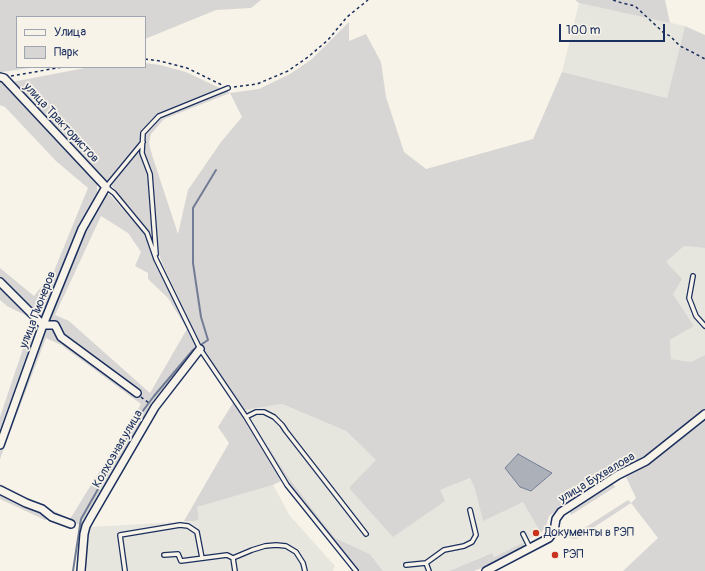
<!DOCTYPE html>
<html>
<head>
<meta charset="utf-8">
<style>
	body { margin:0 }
	#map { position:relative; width:705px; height:571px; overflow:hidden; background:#f7f3e8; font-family:Pangolin,sans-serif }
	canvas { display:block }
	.legend { position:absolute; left:16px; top:16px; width:130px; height:52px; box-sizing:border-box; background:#f7f3e8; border:1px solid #9fa5b1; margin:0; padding:5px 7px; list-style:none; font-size:12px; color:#1b2f5e }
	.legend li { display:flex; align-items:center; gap:8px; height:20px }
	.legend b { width:20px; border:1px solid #9fa5b1 }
	.scale { position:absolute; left:559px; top:24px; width:106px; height:18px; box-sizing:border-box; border:2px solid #1b2f5e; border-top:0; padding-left:5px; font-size:12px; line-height:14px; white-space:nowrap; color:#1b2f5e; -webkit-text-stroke:3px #f7f3e8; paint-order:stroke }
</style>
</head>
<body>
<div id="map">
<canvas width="705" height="571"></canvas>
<ul class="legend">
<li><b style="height:5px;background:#f7f3e8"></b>Улица</li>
<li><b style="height:11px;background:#d7d6d4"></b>Парк</li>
</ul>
<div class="scale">100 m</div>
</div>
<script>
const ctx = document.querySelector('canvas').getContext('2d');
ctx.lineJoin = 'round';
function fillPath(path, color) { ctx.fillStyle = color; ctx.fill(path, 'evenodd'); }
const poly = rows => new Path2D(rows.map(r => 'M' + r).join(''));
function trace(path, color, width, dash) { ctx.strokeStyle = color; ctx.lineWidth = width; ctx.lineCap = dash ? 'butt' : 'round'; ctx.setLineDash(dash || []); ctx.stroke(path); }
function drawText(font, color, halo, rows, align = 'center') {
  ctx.font = font + ' Pangolin,sans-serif'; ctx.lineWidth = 3.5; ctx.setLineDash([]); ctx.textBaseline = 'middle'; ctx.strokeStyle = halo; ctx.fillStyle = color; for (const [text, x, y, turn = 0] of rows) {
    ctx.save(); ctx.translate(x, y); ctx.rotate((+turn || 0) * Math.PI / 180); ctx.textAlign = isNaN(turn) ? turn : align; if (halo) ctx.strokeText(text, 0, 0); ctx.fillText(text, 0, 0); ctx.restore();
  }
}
fillPath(poly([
	[579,3,685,26,667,98,562,72],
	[684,246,705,248,705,355,691,362,671,359,670,340,694,326,673,294,666,262],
	[282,404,346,431,376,460,440,490,470,478,475,489,523,501,541,533,494,557,491,553,449,571,383,571,370,554,335,538,289,478,244,410],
	[273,485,290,516,335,566,333,571,87,571,87,544,91,527,195,521,199,519,196,507]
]), '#e6e5de');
fillPath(poly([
	[0,0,261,0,251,8,216,10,145,39,145,17,17,17,17,67,36,67,2,72,0,72],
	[575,0,665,0,670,23,579,3],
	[349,22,349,41,366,34,381,62,386,97,404,152,426,169,533,139,562,72,667,98,685,26,705,35,705,248,684,246,666,262,682,279,673,294,694,326,670,340,671,359,691,362,705,355,705,410,691,422,644,459,616,471,549,516,546,526,541,533,523,502,483,521,475,489,470,478,440,490,445,501,393,537,349,488,376,460,346,431,282,404,244,410,202,347,163,265,151,233,112,186,12,82,90,67,145,67,145,63,160,65,186,72,230,93,259,89,290,74,312,59],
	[230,93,242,117,221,142,188,190,178,234,152,155,149,143,151,134,164,119],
	[518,454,551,473,531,491,520,487,505,468],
	[0,79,97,184,97,197,43,321,0,279,0,268,34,296,54,271,88,188,56,161,5,107,0,105],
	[105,194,110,195,145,234,154,261,198,349,149,409,83,527,76,523,53,515,0,488,0,484,70,519,141,404,61,345,46,338,0,459,0,452,45,328,52,328,59,338,139,391,63,334,58,321,49,321,86,228],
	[101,216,128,233,141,252,135,266,148,273,148,279,168,298,187,329,150,393,69,321,55,315],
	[0,285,41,325,0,439,0,417,33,319,7,306,0,300],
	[233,403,244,419,281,481,273,485,197,507,199,519,195,521,184,521,229,443,218,427],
	[249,418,289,478,335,538,370,554,383,571,359,571,288,484],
	[705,418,705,571,623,571,658,538,631,503,576,539,569,538,628,500,631,503,636,498,626,477,645,465],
	[613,484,615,487,571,515,569,511],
	[0,492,41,510,50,518,45,520,0,499],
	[524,542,524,547,491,564,474,571,449,571,492,553,494,557]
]), '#d7d6d4');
const water = poly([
	[518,454,552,473,531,491,520,487,505,468,518,454]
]);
fillPath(water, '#acb0b9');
trace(water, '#727c95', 1);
trace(poly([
	[73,571,81,519,142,412,154,396,193,350,208,340,201,317,193,263,193,208,216,170]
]), '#727c95', 2);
const service = poly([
	[143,142,106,187,114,193,147,233,156,259,200,349,246,417,287,485,356,571],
	[156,254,150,174,142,153,143,133,159,116,228,88],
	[693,276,689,298,696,316,705,326],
	[246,417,256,412,264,412,274,417,282,425,286,431,335,494,366,534],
	[523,534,530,548],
	[164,555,178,554,181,561,227,555,233,558,235,571],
	[233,558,252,550,265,546,276,545,286,546,296,552,303,563,305,571],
	[406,565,426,563],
	[125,571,120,535,180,525,188,526,197,532,202,558],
	[429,571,426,563,444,550,464,546,472,542,476,535,470,510]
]);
const minor = poly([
	[0,77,4,78,106,187,82,229,43,325,0,445],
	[0,282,43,325,55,325,61,337,137,393],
	[0,490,26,503,42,509,52,517,71,524],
	[81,571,84,534,86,526,91,517,155,407,200,349],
	[486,571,549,538,554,531,556,519,561,512,618,475,646,461,705,414]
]);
trace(service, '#1b2f5e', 6);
trace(minor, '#1b2f5e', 10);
trace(poly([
	[613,0,622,3,635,6,664,33,670,36,680,46,692,52,705,59],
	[145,59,160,61,187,68,222,85],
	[11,76,63,67],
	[234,87,257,84,288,71,308,57,328,40,347,17,368,0],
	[141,397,149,403]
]), '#1b2f5e', 1.5, [3, 3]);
trace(service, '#f7f3e8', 3.5);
trace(minor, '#f7f3e8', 7);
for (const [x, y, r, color] of [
	[536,533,4,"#c8321e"],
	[555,555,4,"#c8321e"]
]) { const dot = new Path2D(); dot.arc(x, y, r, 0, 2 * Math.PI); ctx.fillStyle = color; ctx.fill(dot); trace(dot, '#f7f3e8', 1.5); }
drawText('12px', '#1b2f5e', '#f7f3e8', [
	["улица Трактористов",61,123,47],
	["улица Пионеров",38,310,-69],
	["Колхозная улица",118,449,-60],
	["улица Бухвалова",597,478,-31]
]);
drawText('12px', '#1b2f5e', '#f7f3e8', [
	["Документы в РЭП",544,533],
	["РЭП",563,555]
], 'left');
</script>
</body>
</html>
